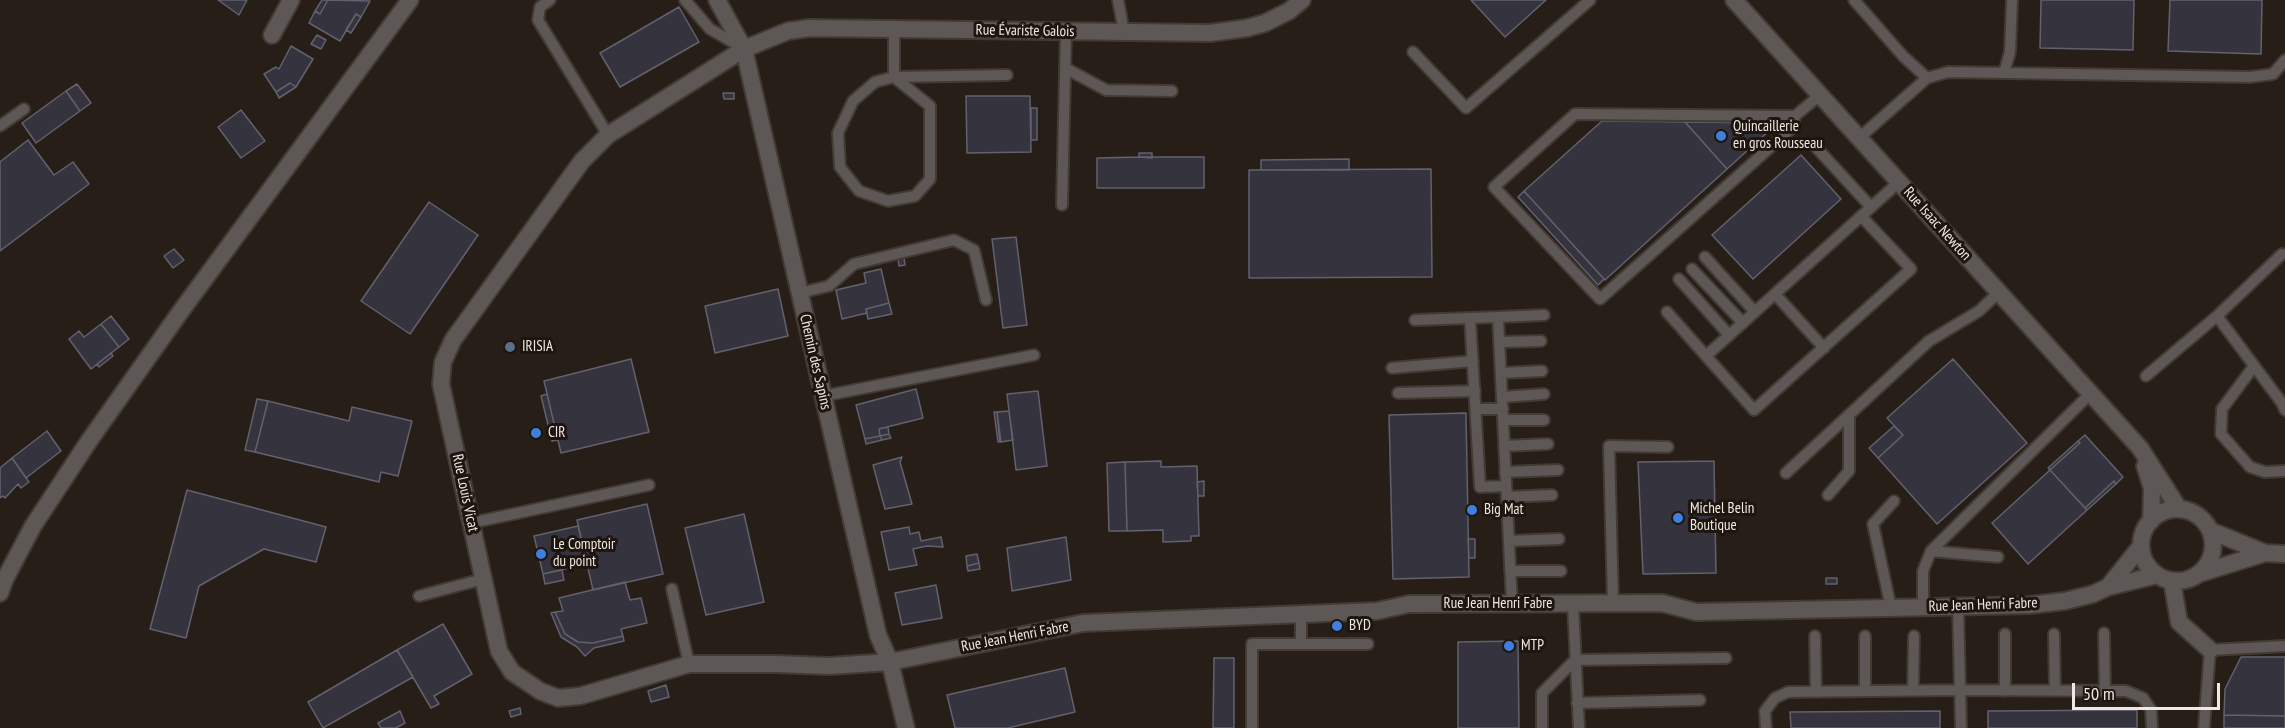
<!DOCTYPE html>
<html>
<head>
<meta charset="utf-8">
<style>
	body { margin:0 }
	#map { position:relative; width:2285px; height:728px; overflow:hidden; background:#271e17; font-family:"PT Sans Narrow",sans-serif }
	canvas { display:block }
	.scale { position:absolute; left:2072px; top:683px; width:148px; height:27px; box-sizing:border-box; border:3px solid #efe9e4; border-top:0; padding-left:8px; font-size:18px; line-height:21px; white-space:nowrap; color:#efe9e4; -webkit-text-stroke:4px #1e150e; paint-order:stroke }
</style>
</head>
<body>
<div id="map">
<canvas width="2285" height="728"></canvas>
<div class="scale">50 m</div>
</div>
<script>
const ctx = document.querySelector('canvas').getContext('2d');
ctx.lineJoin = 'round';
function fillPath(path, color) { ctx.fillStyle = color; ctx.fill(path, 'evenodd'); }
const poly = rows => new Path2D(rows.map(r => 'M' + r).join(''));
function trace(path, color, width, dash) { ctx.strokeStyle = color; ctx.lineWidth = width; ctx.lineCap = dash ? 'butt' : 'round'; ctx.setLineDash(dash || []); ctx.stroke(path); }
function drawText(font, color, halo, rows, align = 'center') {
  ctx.font = font + ' "PT Sans Narrow",sans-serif'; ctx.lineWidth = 6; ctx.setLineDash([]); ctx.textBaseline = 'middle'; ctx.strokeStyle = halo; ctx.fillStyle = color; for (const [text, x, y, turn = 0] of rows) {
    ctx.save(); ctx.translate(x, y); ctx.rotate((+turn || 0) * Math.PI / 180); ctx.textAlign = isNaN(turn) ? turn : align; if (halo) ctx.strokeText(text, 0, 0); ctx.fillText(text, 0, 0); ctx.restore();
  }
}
const building = poly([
	[218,0,247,0,239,15,218,0],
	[322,0,328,0,320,14,315,11,322,0],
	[328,0,370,1,361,17,356,14,340,41,309,23,315,11,320,14,328,0],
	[1471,0,1546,0,1505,37,1471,0],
	[2041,0,2134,0,2133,50,2040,48,2041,0],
	[2170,0,2262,0,2261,54,2168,51,2170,0],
	[679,7,699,42,620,87,600,53,679,7],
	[356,14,361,17,351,33,346,30,356,14],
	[317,35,326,40,321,49,311,44,317,35],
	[291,46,313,59,296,87,290,83,276,92,264,74,276,67,279,69,291,46],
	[290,83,296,87,279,98,276,92,290,83],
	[77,84,91,103,80,111,66,91,77,84],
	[66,91,80,111,36,143,22,123,66,91],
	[723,93,734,93,734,99,724,99,723,93],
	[966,96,1030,96,1031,152,967,153,966,96],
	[1031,108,1037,108,1037,140,1031,140,1031,108],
	[241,110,265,141,241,158,218,127,241,110],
	[1602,121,1685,122,1727,169,1605,280,1524,191,1602,121],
	[1685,122,1763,123,1770,130,1727,169,1685,122],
	[28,140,54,175,73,162,89,184,0,251,0,162,28,140],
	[1139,153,1152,153,1152,158,1139,157,1139,153],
	[1801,155,1841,199,1753,279,1712,235,1801,155],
	[1139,157,1204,157,1204,188,1097,188,1097,158,1139,157],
	[1349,159,1349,170,1261,170,1261,160,1349,159],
	[1431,169,1432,277,1249,278,1249,170,1431,169],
	[1524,191,1604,279,1598,285,1518,197,1524,191],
	[429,202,478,235,410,334,361,301,429,202],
	[1016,237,1027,325,1003,328,992,239,1016,237],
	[174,249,184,260,173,268,164,256,174,249],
	[904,257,905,265,899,266,898,258,904,257],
	[881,269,889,303,866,309,867,313,842,319,836,290,866,283,864,273,881,269],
	[778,289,788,336,715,353,705,306,778,289],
	[889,303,892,314,868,319,866,309,889,303],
	[111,316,129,339,119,347,101,324,111,316],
	[101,324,119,347,91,369,69,339,79,331,84,337,101,324],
	[111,353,113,356,99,367,97,364,111,353],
	[631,359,649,432,561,453,544,381,631,359],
	[1953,359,2027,443,1937,524,1878,458,1903,435,1887,418,1953,359],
	[916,389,923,418,879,429,880,436,865,439,856,405,916,389],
	[1038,391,1047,466,1016,470,1007,394,1038,391],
	[547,394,558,440,552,441,541,396,547,394],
	[257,399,268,401,255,452,245,450,257,399],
	[268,401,349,421,352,407,412,421,398,476,381,472,379,482,255,452,268,401],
	[1009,411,1013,440,1001,442,997,412,1009,411],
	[994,412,997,412,1000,442,998,442,994,412],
	[1466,413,1469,577,1393,579,1389,415,1466,413],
	[1894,426,1903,435,1878,458,1869,448,1894,426],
	[888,427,889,434,880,436,879,429,888,427],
	[47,431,61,451,26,478,12,458,47,431],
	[889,434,891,438,882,440,880,436,889,434],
	[2085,435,2123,477,2116,484,2114,481,2085,508,2050,470,2080,443,2078,441,2085,435],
	[880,436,882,440,866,444,865,439,880,436],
	[2078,441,2080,443,2050,470,2048,468,2078,441],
	[902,457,900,462,912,504,885,509,873,465,902,457],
	[12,458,29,482,21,488,18,484,5,498,3,496,0,498,0,468,12,458],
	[1161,461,1161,467,1197,466,1199,536,1191,536,1191,541,1163,542,1163,530,1127,531,1125,462,1161,461],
	[1714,461,1716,573,1643,574,1638,462,1714,461],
	[1125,462,1127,531,1109,531,1107,463,1125,462],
	[2050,470,2087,510,2028,564,1992,523,2050,470],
	[1204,481,1204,496,1198,496,1197,482,1204,481],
	[2114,481,2116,484,2087,510,2085,508,2114,481],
	[187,490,326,527,316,562,264,549,199,586,186,638,150,629,187,490],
	[647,504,663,574,593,590,577,520,647,504],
	[744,514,764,602,706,615,685,528,744,514],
	[578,526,587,564,543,574,534,536,578,526],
	[909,527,910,534,919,532,921,541,941,537,943,547,927,546,913,549,917,565,889,570,881,532,909,527],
	[1066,537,1071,580,1012,591,1007,548,1066,537],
	[1468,539,1475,539,1475,558,1469,558,1468,539],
	[977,554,979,563,967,566,966,556,977,554],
	[979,563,980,569,968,571,967,566,979,563],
	[562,570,564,580,545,584,543,574,562,570],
	[1826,578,1837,578,1837,584,1826,584,1826,578],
	[625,582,630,600,641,598,647,623,621,629,623,636,593,643,578,642,565,634,555,612,563,611,559,598,625,582],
	[936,585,942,618,902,625,895,593,936,585],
	[555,612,565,634,578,642,593,643,623,636,624,641,594,648,585,656,577,647,561,637,551,613,555,612],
	[443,624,472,674,434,696,439,704,431,708,397,650,443,624],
	[1518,641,1519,728,1458,728,1458,642,1518,641],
	[397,650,413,677,323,728,308,702,397,650],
	[2241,657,2285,657,2285,716,2224,715,2225,689,2241,657],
	[1214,658,1234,658,1234,728,1213,728,1214,658],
	[1065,668,1075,712,1008,728,955,728,947,695,1065,668],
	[666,685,669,697,651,702,648,691,666,685],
	[520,708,521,714,511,717,509,711,520,708],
	[2137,710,2137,728,1988,728,1988,711,2137,710],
	[400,711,405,723,396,728,381,728,378,723,400,711],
	[1940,711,1940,728,1791,728,1790,712,1940,711],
	[2224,715,2285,716,2285,728,2224,728,2224,715]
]);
fillPath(building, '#35343e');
trace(building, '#62616d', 1.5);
const service = poly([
	[550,0,540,7,538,20,608,135],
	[685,0,710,29,741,47],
	[1118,0,1124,32],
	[1854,0,1903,56,1927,78],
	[894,29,894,77,930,106,930,179,915,196,888,201,859,191,840,167,838,133,853,101,875,82,894,77,1007,75],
	[1413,52,1466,108,1590,0],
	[1065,68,1106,90,1172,91],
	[2004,73,2010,52,2012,0],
	[1795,116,1575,114,1494,187,1600,299,1793,127,1795,116,1820,95],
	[0,126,24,109],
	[1859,138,1927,78,1948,72,2250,77,2273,74,2285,60],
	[1813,144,1871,207],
	[1062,205,1066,31],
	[1861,216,1911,269,1754,410,1706,356,1899,182],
	[1705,257,1755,312],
	[1692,269,1743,323],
	[1679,279,1729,335],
	[799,293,829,286,854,264,954,240,974,250,986,300],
	[1775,294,1824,348],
	[1667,312,1706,356],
	[2217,316,2282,403,2285,410],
	[1498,317,1544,315],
	[1470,318,1480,487,1506,486],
	[1415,320,1498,317,1512,604],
	[1499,342,1541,341],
	[2254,366,2222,409,2221,434,2250,467,2265,472,2285,471],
	[1392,368,1473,361],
	[1501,373,1542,371],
	[2146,376,2217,316,2282,254],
	[1398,393,1475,391],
	[823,396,1034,355],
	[1502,397,1544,394],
	[1476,409,1503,409],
	[1503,420,1544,420],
	[1504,446,1548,444],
	[1505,472,1558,470],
	[1786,473,1929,341,1979,311,1999,292],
	[1828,495,1849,471,1849,415],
	[1507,497,1552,495],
	[471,523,649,485],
	[1509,541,1559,539],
	[1931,551,1998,557],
	[1510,571,1561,571],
	[672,589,689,664],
	[419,596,483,579],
	[1613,603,1609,446,1668,447],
	[1573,604,1579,728],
	[1958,607,1961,728],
	[1891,608,1873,524,1894,501],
	[1923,608,1923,571,1931,551,2091,393],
	[2104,633,2105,691],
	[2054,634,2055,691],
	[1815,636,1816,692],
	[1865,636,1865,691],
	[1301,644,1368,644],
	[1913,691,1914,636],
	[2005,691,2005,634],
	[1577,703,1700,700],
	[1252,728,1252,644,1301,644,1301,615],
	[1542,728,1542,693,1575,660,1726,658],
	[1766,728,1765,711,1775,698,1788,692,1960,690,2126,691,2143,698,2151,710,2152,728],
	[2204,728,2210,650,2285,646]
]);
const minor = poly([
	[717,0,744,49,878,635,890,662,906,728],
	[1302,0,1289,11,1265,23,1247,28,1210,33,809,28,788,31,744,49,608,135,582,161,453,340,443,362,441,384,499,651,512,672,540,691,558,698,580,696,689,664,776,664,829,666,890,662,1083,623,1377,611,1409,604,1662,603,1696,612,2030,605,2065,601,2093,594,2108,587,2157,575],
	[1734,0,2140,448,2179,509],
	[272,35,291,0],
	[2145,466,2152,488,2151,521],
	'2141 545a36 36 0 1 1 72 0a36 36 0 1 1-72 0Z',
	[2211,531,2265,553],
	[2201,573,2265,553,2285,554],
	[2172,581,2179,622,2210,650],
	[2108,587,2141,546],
	[0,593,5,579,33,526,89,441,181,311,410,0]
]);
trace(service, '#433a34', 14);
trace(minor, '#433a34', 20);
trace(service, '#5d5756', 10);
trace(minor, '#5d5756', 16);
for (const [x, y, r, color] of [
	[1721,136,6,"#3f7fe0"],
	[510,347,6,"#5c6f8a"],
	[536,433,6,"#3f7fe0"],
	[1472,510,6,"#3f7fe0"],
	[1678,518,6,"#3f7fe0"],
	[541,554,6,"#3f7fe0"],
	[1337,626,6,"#3f7fe0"],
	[1509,646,6,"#3f7fe0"]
]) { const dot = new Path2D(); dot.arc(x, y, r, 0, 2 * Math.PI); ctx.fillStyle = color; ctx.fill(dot); trace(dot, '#1e150e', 2); }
drawText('15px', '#efe9e4', '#1e150e', [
	["Rue Évariste Galois",1025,31,1],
	["Rue Isaac Newton",1937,224,48],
	["Chemin des Sapins",815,362,77],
	["Rue Louis Vicat",465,493,78],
	["Rue Jean Henri Fabre",1498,604],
	["Rue Jean Henri Fabre",1983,605,-2],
	["Rue Jean Henri Fabre",1015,637,-11]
]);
drawText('15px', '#efe9e4', '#1e150e', [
	["Quincaillerie",1733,127],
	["en gros Rousseau",1733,144],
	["IRISIA",522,347],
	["CIR",548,433],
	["Michel Belin",1690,509],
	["Boutique",1690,526],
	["Big Mat",1484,510],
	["Le Comptoir",553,545],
	["du point",553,562],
	["BYD",1349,626],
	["MTP",1521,646]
], 'left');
</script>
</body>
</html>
